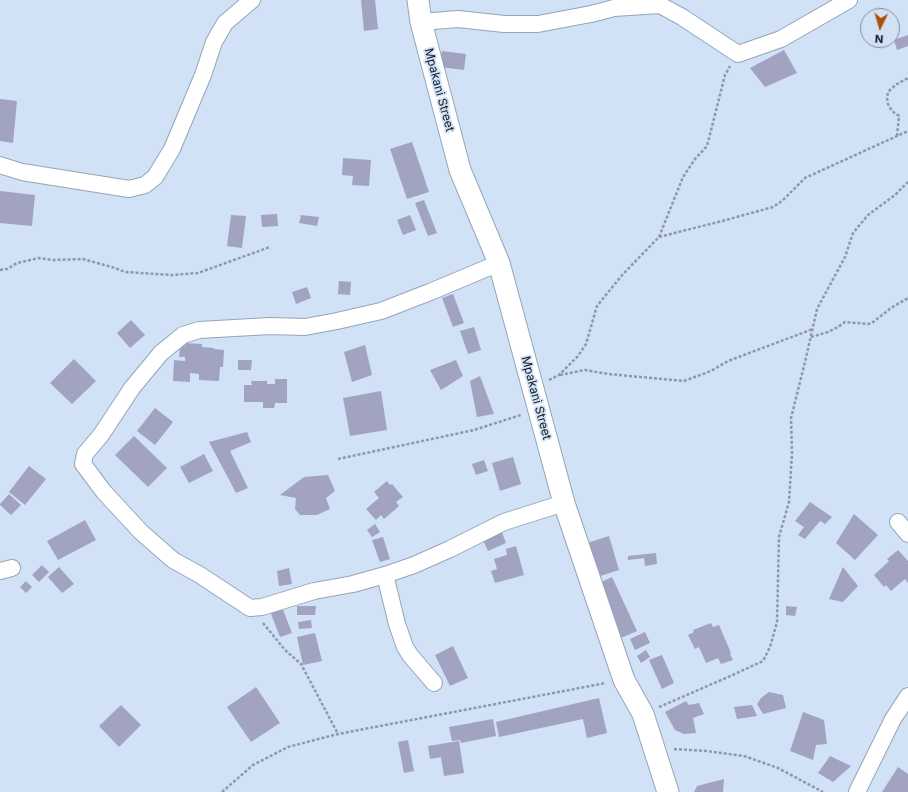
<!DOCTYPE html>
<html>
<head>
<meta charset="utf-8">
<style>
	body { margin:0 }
	#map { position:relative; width:908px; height:792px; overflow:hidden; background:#d1e1f6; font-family:Inter,sans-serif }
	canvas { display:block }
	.north { position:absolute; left:860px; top:8px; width:40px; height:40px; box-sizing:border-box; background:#d1e1f6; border:1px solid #838f9f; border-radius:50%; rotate:185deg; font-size:11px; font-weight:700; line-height:16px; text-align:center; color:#0f151c }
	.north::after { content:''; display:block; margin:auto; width:14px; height:18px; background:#af5004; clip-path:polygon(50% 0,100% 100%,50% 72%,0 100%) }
</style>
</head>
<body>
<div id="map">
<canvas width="908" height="792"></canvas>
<div class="north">N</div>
</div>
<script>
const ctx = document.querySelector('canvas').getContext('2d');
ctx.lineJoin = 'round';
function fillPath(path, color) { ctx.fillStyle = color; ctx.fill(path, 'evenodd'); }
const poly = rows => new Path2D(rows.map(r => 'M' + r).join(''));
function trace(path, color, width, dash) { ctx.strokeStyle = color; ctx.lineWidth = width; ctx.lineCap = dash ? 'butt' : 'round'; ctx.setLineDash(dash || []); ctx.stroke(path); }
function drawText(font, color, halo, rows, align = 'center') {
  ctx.font = font + ' Inter,sans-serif'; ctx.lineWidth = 3.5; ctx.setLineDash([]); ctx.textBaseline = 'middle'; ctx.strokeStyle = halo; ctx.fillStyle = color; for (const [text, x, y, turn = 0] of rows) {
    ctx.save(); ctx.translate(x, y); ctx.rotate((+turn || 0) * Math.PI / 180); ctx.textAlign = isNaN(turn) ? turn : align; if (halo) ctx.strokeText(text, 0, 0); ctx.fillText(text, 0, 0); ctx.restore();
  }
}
fillPath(poly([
	[361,0,375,0,378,29,364,31],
	[908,35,908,46,897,50,894,40],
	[784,50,797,73,765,87,750,68],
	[442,51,466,54,464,70,440,67],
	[0,99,17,101,13,143,0,141],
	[412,142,429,192,407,199,390,149],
	[343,158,371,160,369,186,352,185,353,176,342,175],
	[0,191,35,195,32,226,0,223],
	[424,200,437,233,428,236,415,203],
	[277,214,278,226,262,227,261,215],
	[231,215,246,216,242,248,227,246],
	[301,215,319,217,317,226,299,223],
	[410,215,416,230,403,235,397,220],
	[339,281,351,282,350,295,338,294],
	[307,287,311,298,296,304,292,292],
	[453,294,464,323,453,327,442,298],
	[131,320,145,335,130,348,117,333],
	[474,327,481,350,468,354,460,331],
	[185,343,202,344,202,347,214,348,214,349,224,350,223,367,220,367,219,381,199,380,199,374,190,373,190,382,173,381,174,360,185,361,185,357,179,357,180,346,185,346],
	[365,345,372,375,352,382,344,352],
	[74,359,96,381,72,404,50,383],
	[238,360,252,360,251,370,238,370],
	[456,360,463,376,441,390,430,370],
	[480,376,494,414,477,417,470,381],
	[275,379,287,379,287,403,275,403,274,408,263,408,263,402,244,402,244,385,252,385,251,381,267,381,267,384,275,384],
	[381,391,387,430,350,436,343,398],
	[155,408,173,422,155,445,137,431],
	[247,432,251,442,230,451,248,488,236,493,209,442],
	[134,436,167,468,148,487,115,455],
	[204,454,213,471,189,483,180,467],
	[513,457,521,484,500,491,492,463],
	[484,460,488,471,476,475,472,464],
	[29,466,46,479,25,505,9,492],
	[328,475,335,491,326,498,330,509,317,515,300,515,295,509,296,498,280,495,304,477],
	[387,481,390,485,392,484,403,497,396,502,399,506,384,519,381,515,376,520,366,509,379,498,374,492],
	[9,494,21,505,11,515,0,505,0,504],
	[810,502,832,517,825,524,820,521,805,539,798,535,804,527,795,521],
	[854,514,878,535,855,560,836,543],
	[85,520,96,540,58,560,47,541],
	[375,524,380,532,372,537,367,530],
	[501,530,506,543,488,551,482,538],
	[609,536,619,570,597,577,587,543],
	[383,537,390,559,380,562,372,540],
	[516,546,524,575,495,583,491,571,497,569,494,559,507,555,506,549],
	[898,550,908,561,908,583,905,579,891,591,886,585,884,587,874,575,889,561,887,559],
	[656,553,657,564,645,566,644,558,628,560,628,556],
	[42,565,49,572,39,582,32,575],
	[59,567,74,584,62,593,48,577],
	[843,567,858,586,843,602,829,599],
	[289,568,292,584,279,586,277,571],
	[612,577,637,631,621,638,595,585],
	[26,581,32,587,26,593,20,587],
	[297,606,316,606,315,615,297,615],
	[786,606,797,607,795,616,786,615],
	[282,607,292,633,280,637,270,611],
	[311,620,312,628,299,629,298,622],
	[711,623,713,627,719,625,731,653,730,654,733,660,721,664,718,658,706,663,699,647,695,649,688,635,694,632,693,630],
	[645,632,650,643,635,650,630,639],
	[315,633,322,661,303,665,297,637],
	[453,646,468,678,450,686,435,655],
	[646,650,650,657,641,663,637,656],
	[662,655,674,683,662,689,649,660],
	[256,687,280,723,251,742,227,707],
	[769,692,783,695,786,708,763,714,757,704,761,698],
	[599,698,607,733,587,738,583,719,499,737,496,722],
	[686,701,689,705,699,703,704,714,693,718,696,733,684,734,675,730,665,712],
	[121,705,141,725,119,747,99,726],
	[752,705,757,716,737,719,734,707],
	[803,712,824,720,827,744,816,745,813,760,790,751],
	[493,719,496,736,461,743,460,740,452,741,449,727],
	[408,740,414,771,404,773,398,742],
	[459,741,464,773,444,776,441,757,430,759,428,746],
	[830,756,851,766,833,782,818,773],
	[898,767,908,774,908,792,882,792],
	[724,779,723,792,694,792,697,786]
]), '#a2a2c1');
const minor = poly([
	[421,22,458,19,504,24,538,24,591,14,614,8,660,5,682,17,738,54,781,39,849,0],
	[0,165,22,172,129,189,145,185,155,177,172,149,203,75,214,42,225,23,252,0],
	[499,263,430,292,381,311,337,321,305,327,270,326,199,330,183,335,161,353,132,388,101,435,85,454,83,464,104,492,141,532,173,560,200,575,250,608,262,607,314,591,353,584,385,575,414,565,450,549,504,522,564,503],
	[898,522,908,534],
	[0,571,12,568],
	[385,575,397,624,405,647,410,655,434,683],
	[857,792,893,719,908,696]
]);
const tertiary = poly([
	[418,0,421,22,460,170,499,263,564,503,624,680,643,714,668,792]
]);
trace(minor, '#95a5b9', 18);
trace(tertiary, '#95a5b9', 23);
trace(poly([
	[897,136,899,116,892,111,888,104,887,98,888,92,891,89,897,84,908,78],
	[659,237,683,177,695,159,707,146,725,75,730,66],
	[0,270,7,269,17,263,39,258,52,260,83,259,115,268,125,272,172,275,198,273,270,247],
	[811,337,828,332,838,327,845,322,868,324,872,323,891,308,908,298],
	[560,375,585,370,608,374,684,381,711,371,728,361,813,329],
	[549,380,559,375,578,356,586,344,597,306,623,274,659,237,726,220,773,207,782,201,805,178,908,131],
	[338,459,474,430,521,415],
	[263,623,285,650,301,664,338,734],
	[659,707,726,678,763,661,770,647,777,622,779,537,789,502,792,453,791,418,805,362,817,309,845,257,853,233,868,215,895,195,908,182],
	[674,749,706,751,744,756,778,768,823,792],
	[222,792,253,765,288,747,338,734,606,683]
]), '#8d99a9', 2.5, [3, 2]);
trace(minor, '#fff', 16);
trace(tertiary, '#fff', 21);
drawText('12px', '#0f151c', '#d1e1f6', [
	["Mpakani Street",439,90,75],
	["Mpakani Street",536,398,75]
]);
</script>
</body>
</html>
